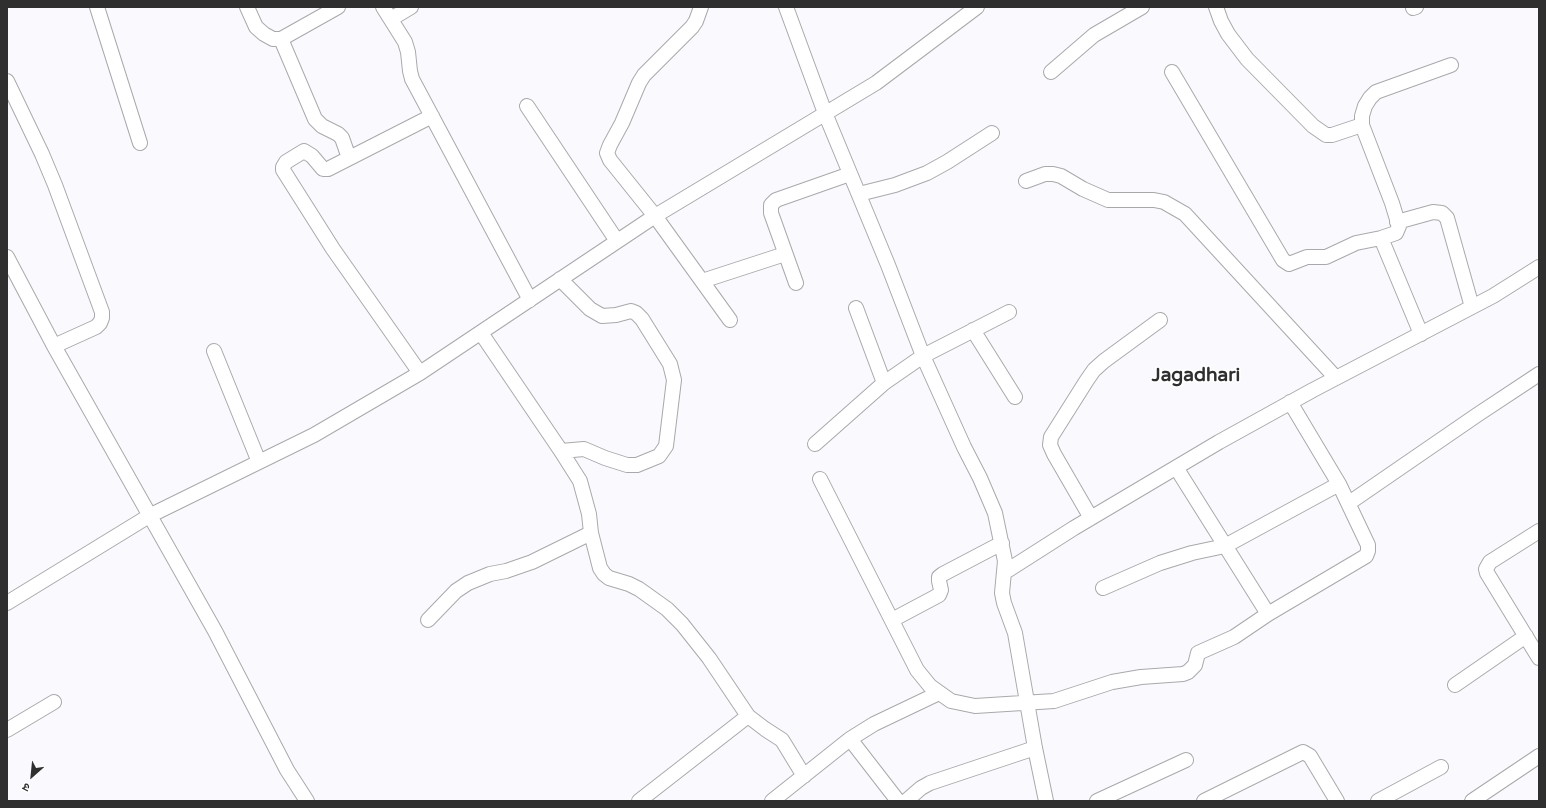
<!DOCTYPE html>
<html>
<head>
<meta charset="utf-8">
<style>
	body { margin:0 }
	#map { position:relative; width:1546px; height:808px; overflow:hidden; background:#fafafe; font-family:"Varela Round","Noto Sans Devanagari",sans-serif }
	canvas { display:block }
	.frame { position:absolute; inset:0; border:8px solid #2f2f30; pointer-events:none }
	.north { position:absolute; left:12px; top:756px; width:40px; height:40px; -webkit-text-stroke:3px #fff; paint-order:stroke; rotate:207deg; font-size:11px; font-weight:700; line-height:16px; text-align:center; color:#2f2f30 }
	.north::after { content:''; display:block; margin:auto; width:14px; height:18px; background:#2f2f30; clip-path:polygon(50% 0,100% 100%,50% 72%,0 100%) }
</style>
</head>
<body>
<div id="map">
<canvas width="1546" height="808"></canvas>
<div class="frame"></div>
<div class="north">उ</div>
</div>
<script>
const ctx = document.querySelector('canvas').getContext('2d');
ctx.lineJoin = 'round';
const poly = rows => new Path2D(rows.map(r => 'M' + r).join(''));
function trace(path, color, width, dash) { ctx.strokeStyle = color; ctx.lineWidth = width; ctx.lineCap = dash ? 'butt' : 'round'; ctx.setLineDash(dash || []); ctx.stroke(path); }
function drawText(font, color, halo, rows, align = 'center') {
  ctx.font = font + ' "Varela Round",sans-serif'; ctx.lineWidth = 3; ctx.setLineDash([]); ctx.textBaseline = 'middle'; ctx.strokeStyle = halo; ctx.fillStyle = color; for (const [text, x, y, turn = 0] of rows) {
    ctx.save(); ctx.translate(x, y); ctx.rotate((+turn || 0) * Math.PI / 180); ctx.textAlign = isNaN(turn) ? turn : align; if (halo) ctx.strokeText(text, 0, 0); ctx.fillText(text, 0, 0); ctx.restore();
  }
}
const minor = poly([
	[97,7,140,143],
	[247,7,256,27,264,34,273,39,281,39,338,7],
	[383,7,405,42,408,52,410,71,412,79,530,300],
	[701,7,696,21,692,27,644,75,639,83,622,123,610,145,607,153,610,160,655,216,730,320],
	[786,7,825,113,888,265,923,356,964,447,980,478,995,513,1005,561,1002,593,1004,603,1015,633,1035,748,1046,801],
	[1216,7,1221,21,1228,34,1247,59,1313,126,1326,135,1332,135,1362,125],
	[1413,8,1416,7],
	[391,19,411,7],
	[281,39,315,119,322,126,338,134,342,138,349,158],
	[1051,72,1094,35,1142,7],
	[1172,72,1283,260,1289,264,1307,257,1326,257,1356,243,1381,238,1396,233,1399,226,1392,203,1362,125,1362,116,1365,106,1370,98,1376,92,1451,65],
	[7,81,42,154,55,185,102,312,102,318,100,323,96,327,54,346],
	[527,106,617,241],
	[1026,181,1045,174,1053,174,1061,176,1083,189,1108,200,1154,200,1164,202,1185,214,1336,378],
	[859,194,895,185,927,173,947,162,992,133],
	[1397,222,1433,212,1442,213,1447,218,1472,307],
	[1381,238,1421,334],
	[7,257,54,346,215,631,287,770,307,801],
	[560,279,590,309,602,316,616,315,631,311,636,313,642,319,670,364,674,380,666,446,659,456,637,465,627,465,605,458,584,449,561,451],
	[702,281,785,254],
	[796,283,771,213,771,205,776,200,850,174],
	[856,308,884,383],
	[973,330,1015,397],
	[481,333,561,451,580,481,589,514,591,533,600,568,604,574,609,578,629,584,639,589,667,609,682,624,709,658,748,716,765,729,782,740,804,776],
	[214,351,259,462],
	[420,373,333,249,283,170,283,167,286,162,304,151,312,156,323,169,328,169,432,116],
	[815,444,884,383,923,356,1009,312],
	[1177,469,1268,614],
	[820,479,917,670,930,686,951,701,975,706,1054,701,1112,682,1141,677,1183,674,1188,672,1195,665,1198,653,1234,637,1268,614,1366,556,1368,551,1368,545,1339,484,1290,402],
	[1349,503,1477,415,1539,374],
	[1091,518,1054,454,1050,445,1051,437,1087,380,1094,370,1104,361,1160,320],
	[1539,531,1490,562,1486,569,1487,573,1539,658],
	[1005,572,1074,528,1219,442,1313,390,1493,296,1539,267],
	[1103,588,1160,563,1192,553,1225,546,1339,484],
	[7,603,149,516,314,435,420,373,655,216,876,83,977,7],
	[428,620,456,591,468,583,490,574,506,571,532,562,591,533],
	[892,620,939,595,941,590,939,581,939,577,943,574,1002,543],
	[1455,685,1526,636],
	[7,730,54,702],
	[850,739,898,801],
	[639,801,748,716],
	[772,801,850,739,874,724,939,693],
	[906,801,921,788,930,783,1035,748],
	[1097,801,1186,760],
	[1204,801,1303,752,1310,756,1337,801],
	[1378,801,1441,767],
	[1472,801,1539,756]
]);
trace(minor, '#a9a9ac', 16);
trace(minor, '#fff', 14);
drawText('bold 19px', '#2f2f30', '#fff', [
	["Jagadhari",1196,376]
]);
</script>
</body>
</html>
